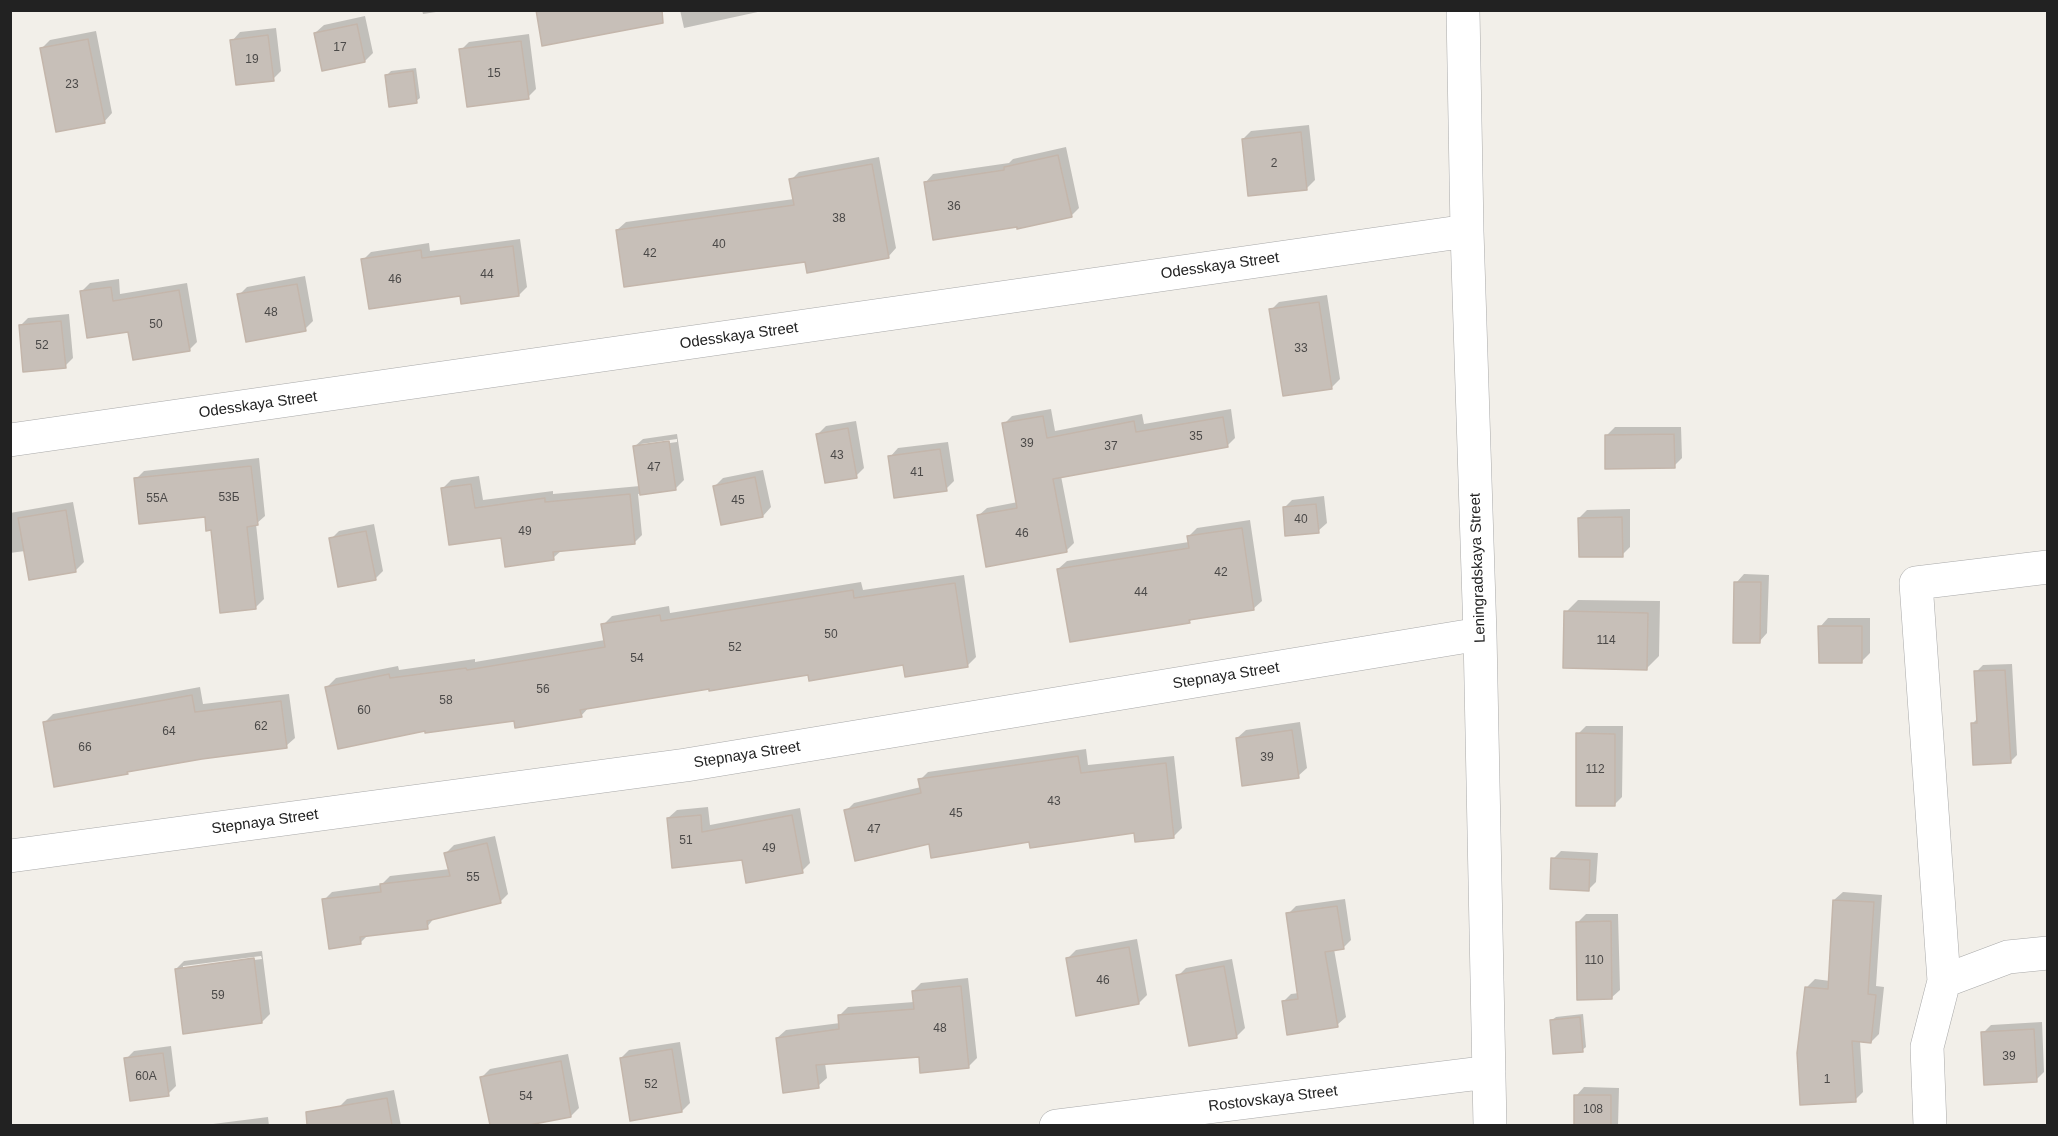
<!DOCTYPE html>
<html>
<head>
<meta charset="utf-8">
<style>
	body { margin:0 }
	#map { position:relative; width:2058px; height:1136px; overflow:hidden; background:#f2efe9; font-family:Helvetica,sans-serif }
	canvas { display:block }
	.frame { position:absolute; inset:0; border:12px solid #222; pointer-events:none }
</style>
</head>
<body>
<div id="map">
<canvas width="2058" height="1136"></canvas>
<div class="frame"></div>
</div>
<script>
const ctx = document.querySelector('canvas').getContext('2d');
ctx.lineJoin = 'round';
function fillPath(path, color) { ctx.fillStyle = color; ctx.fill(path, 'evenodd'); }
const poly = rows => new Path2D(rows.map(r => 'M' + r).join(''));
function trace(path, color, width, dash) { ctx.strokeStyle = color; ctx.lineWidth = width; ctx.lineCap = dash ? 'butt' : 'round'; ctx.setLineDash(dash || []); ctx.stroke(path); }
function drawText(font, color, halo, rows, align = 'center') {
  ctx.font = font + ' Helvetica,sans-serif'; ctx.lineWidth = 6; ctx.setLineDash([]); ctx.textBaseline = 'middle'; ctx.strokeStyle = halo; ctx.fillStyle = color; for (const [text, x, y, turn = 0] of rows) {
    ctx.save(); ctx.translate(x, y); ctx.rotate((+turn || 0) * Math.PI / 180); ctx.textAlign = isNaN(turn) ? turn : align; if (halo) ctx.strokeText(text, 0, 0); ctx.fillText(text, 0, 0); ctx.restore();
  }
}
fillPath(poly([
	[422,10,449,10,423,14],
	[680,10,767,10,684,28],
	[365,16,373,53,365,61,315,33,324,25],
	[276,28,281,71,273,79,232,41,240,32],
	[96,31,112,113,104,122,42,48,50,40],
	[529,34,536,89,528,97,461,50,469,42],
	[416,68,420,98,416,101,387,75,391,71],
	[1309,125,1315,180,1307,188,1243,139,1251,131],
	[1066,147,1079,208,1071,216,925,183,933,174,1009,163,1013,159],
	[879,157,896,248,888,257,806,261,617,230,626,222,794,199,791,180,799,172],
	[520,239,527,287,519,295,462,294,363,260,371,252,429,243,430,251],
	[305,276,313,321,305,329,239,295,247,287],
	[119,279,120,294,187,283,197,342,189,350,82,291,90,283],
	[1327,295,1340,379,1331,388,1271,310,1279,302],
	[69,314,73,358,65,366,20,326,28,318],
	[1051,409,1055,431,1142,414,1144,424,1231,409,1235,438,1227,446,1061,476,1074,543,1066,551,978,516,987,508,1018,502,1004,424,1012,416],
	[856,421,864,468,856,476,818,434,826,426],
	[1615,427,1681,427,1682,458,1674,466,1606,436],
	[677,434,684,480,675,489,638,494,642,535,634,543,562,550,553,558,502,536,442,489,451,480,479,476,483,500,553,491,553,494,640,486,634,447,643,439],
	[677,439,677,442,641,447,641,444],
	[948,442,954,481,946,489,890,457,898,448],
	[259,458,265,516,256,524,264,599,256,607,206,515,136,479,144,471],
	[763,470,771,507,763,516,715,486,723,478],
	[1324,496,1327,523,1318,531,1284,508,1292,500],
	[73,502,84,562,75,571,25,551,10,553,10,513],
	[1630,509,1630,547,1622,555,1579,518,1587,510],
	[1250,520,1262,601,1253,609,1193,618,1189,622,1058,569,1067,561,1189,542,1189,536,1197,528],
	[374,524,383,571,375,579,331,539,339,531],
	[1744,574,1769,575,1767,633,1759,642,1736,583],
	[964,575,976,657,967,666,904,664,809,674,710,687,590,706,581,716,515,719,327,687,336,678,398,666,399,670,475,659,475,662,605,640,603,625,612,616,669,606,670,613,861,582,863,590],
	[1578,600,1660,601,1659,656,1647,668,1566,612],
	[1828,618,1870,618,1870,653,1861,662,1820,627],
	[2012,664,2017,755,2010,762,1972,724,1978,718,1976,672,1983,665],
	[200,687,203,704,289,694,295,738,286,746,131,769,127,773,45,722,53,714],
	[1300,722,1307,768,1298,776,1237,738,1246,730],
	[1586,726,1623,726,1622,797,1614,805,1578,734],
	[1086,749,1088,765,1174,756,1182,828,1174,836,1135,831,1030,840,930,842,846,811,854,803,921,787,920,780,928,772],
	[708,807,710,825,800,808,810,863,802,871,743,858,668,818,677,810],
	[495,836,508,894,500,902,435,917,427,927,369,934,360,943,324,900,332,892,381,885,390,876,450,869,446,853,454,845],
	[1561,851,1598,853,1596,882,1588,890,1553,859],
	[1843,892,1882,895,1876,986,1884,987,1879,1034,1871,1042,1860,1041,1863,1092,1855,1100,1806,988,1815,979,1830,981,1834,900],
	[1345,899,1351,940,1343,948,1334,949,1346,1017,1337,1025,1283,1002,1291,994,1299,993,1288,914,1296,906],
	[1586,914,1618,914,1620,990,1611,998,1578,922],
	[1137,939,1147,995,1139,1003,1068,958,1076,950],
	[262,951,270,1014,262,1022,176,969,184,961],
	[261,956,262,959,183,969,183,966],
	[1232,959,1245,1028,1236,1037,1178,976,1186,968],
	[968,978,977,1058,969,1066,920,1056,825,1063,827,1078,818,1086,777,1038,786,1030,840,1023,840,1015,848,1007,914,1002,913,991,921,983],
	[1583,1014,1586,1047,1582,1050,1552,1020,1556,1017],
	[2042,1022,2044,1072,2036,1080,1983,1033,1991,1025],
	[680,1042,690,1103,682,1111,621,1058,629,1050],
	[171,1046,176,1086,168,1094,126,1059,134,1051],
	[568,1054,579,1108,571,1116,521,1126,491,1126,482,1077,490,1069],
	[1584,1087,1619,1088,1618,1126,1575,1126,1576,1096],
	[394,1090,401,1126,343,1126,339,1107,347,1099],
	[268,1117,269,1126,211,1126,213,1124]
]), '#0003');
const building = poly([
	[536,10,662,10,663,23,542,46,536,10],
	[357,24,365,62,322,71,314,33,357,24],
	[268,35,274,81,236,85,230,40,268,35],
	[88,39,105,123,56,132,40,48,88,39],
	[521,41,529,99,467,107,459,49,521,41],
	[413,71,417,103,389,107,385,75,413,71],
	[1301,132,1307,190,1248,196,1242,139,1301,132],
	[1058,155,1072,217,1017,229,1017,227,933,240,924,182,1004,170,1004,167,1058,155],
	[872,164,889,258,807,273,805,262,624,287,616,230,794,205,789,179,872,164],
	[513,246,519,296,461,304,460,296,369,309,361,259,421,250,422,258,513,246],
	[297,284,306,331,246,342,237,294,297,284],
	[111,287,113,301,179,290,190,351,133,360,128,332,87,338,80,291,111,287],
	[1319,302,1332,389,1283,396,1269,309,1319,302],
	[61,321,66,368,23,372,19,325,61,321],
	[1043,416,1047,438,1134,421,1136,432,1223,417,1228,447,1053,479,1067,552,986,567,977,515,1017,508,1002,423,1043,416],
	[848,428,857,478,825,483,816,434,848,428],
	[1674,434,1675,468,1605,469,1605,435,1674,434],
	[669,441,676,490,640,495,633,446,669,441],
	[940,449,947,491,894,498,888,456,940,449],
	[251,466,258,525,247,527,256,609,220,613,211,530,206,531,205,517,139,524,134,478,251,466],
	[755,477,763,517,721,525,713,486,755,477],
	[471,484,475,508,545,498,545,502,630,494,635,544,553,552,554,560,505,567,501,538,449,545,441,488,471,484],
	[1316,504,1319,533,1285,536,1283,507,1316,504],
	[66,510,76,572,29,580,18,518,66,510],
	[1622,517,1623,557,1579,557,1578,518,1622,517],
	[1242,528,1254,610,1189,620,1190,623,1070,642,1057,569,1189,548,1187,536,1242,528],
	[366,531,376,580,338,587,329,538,366,531],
	[1734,582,1761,582,1760,643,1733,643,1734,582],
	[955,583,968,667,905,677,903,665,809,681,808,675,709,691,709,689,580,710,582,717,515,728,514,721,425,733,425,731,338,749,325,687,389,674,390,678,466,668,467,670,605,647,601,624,660,615,661,621,853,590,854,598,955,583],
	[1564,611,1648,613,1647,670,1563,668,1564,611],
	[1818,626,1862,626,1862,663,1819,663,1818,626],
	[2005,670,2011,763,1973,765,1971,723,1977,723,1974,671,2005,670],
	[192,695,195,712,281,701,287,748,202,759,127,772,128,774,54,787,43,722,192,695],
	[1292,730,1299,778,1242,786,1236,738,1292,730],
	[1576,733,1615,734,1615,806,1576,806,1576,733],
	[1078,756,1081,773,1166,763,1174,838,1135,842,1134,833,1030,848,1029,842,931,858,929,844,855,861,844,810,921,793,918,779,1078,756],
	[701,815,702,832,792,815,803,873,746,883,742,860,672,868,667,818,701,815],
	[487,843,501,903,427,921,428,929,360,937,361,944,329,949,322,899,381,892,380,884,450,876,444,853,487,843],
	[1551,858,1590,860,1589,891,1550,889,1551,858],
	[1833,900,1874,902,1868,994,1876,995,1871,1043,1852,1041,1856,1102,1800,1105,1797,1053,1805,987,1828,989,1833,900],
	[1337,906,1344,949,1325,952,1338,1027,1287,1035,1282,1001,1298,999,1286,913,1337,906],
	[1611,921,1612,999,1577,1000,1576,922,1611,921],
	[1129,947,1139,1004,1076,1016,1066,958,1129,947],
	[254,958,262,1023,183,1034,175,969,254,958],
	[1224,966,1237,1038,1189,1046,1176,975,1224,966],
	[961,986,969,1068,920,1073,919,1057,816,1065,819,1088,783,1093,776,1038,839,1029,838,1015,914,1009,912,991,961,986],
	[1580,1017,1583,1052,1553,1054,1550,1020,1580,1017],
	[2034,1029,2037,1082,1984,1085,1981,1032,2034,1029],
	[672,1049,682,1112,630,1121,620,1058,672,1049],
	[163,1053,169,1096,130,1101,124,1058,163,1053],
	[561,1061,571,1117,529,1125,490,1125,480,1077,561,1061],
	[1574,1095,1611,1095,1611,1125,1574,1125,1574,1095],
	[387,1098,392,1125,307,1125,306,1112,387,1098]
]);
fillPath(building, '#c7bfb8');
trace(building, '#c4b6ab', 1.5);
const minor = poly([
	[1463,10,1467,231,1480,634,1490,1126],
	[10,440,1467,231],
	[10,856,686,765,1480,634],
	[1944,981,2008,957,2048,953],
	[1056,1126,1489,1072],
	[1930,1126,1927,1047,1944,981,1916,583,2048,567]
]);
trace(minor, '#a9a9a9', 34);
trace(minor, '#fff', 33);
drawText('12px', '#4b4948', null, [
	["17",340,48],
	["19",252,60],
	["15",494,74],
	["23",72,85],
	["2",1274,164],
	["36",954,207],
	["38",839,219],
	["40",719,245],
	["42",650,254],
	["44",487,275],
	["46",395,280],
	["48",271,313],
	["50",156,325],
	["52",42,346],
	["33",1301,349],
	["35",1196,437],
	["39",1027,444],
	["37",1111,447],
	["43",837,456],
	["47",654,468],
	["41",917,473],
	["53Б",229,498],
	["55А",157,499],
	["45",738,501],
	["40",1301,520],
	["49",525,532],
	["46",1022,534],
	["42",1221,573],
	["44",1141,593],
	["50",831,635],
	["114",1606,641],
	["52",735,648],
	["54",637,659],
	["56",543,690],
	["58",446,701],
	["60",364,711],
	["62",261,727],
	["64",169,732],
	["66",85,748],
	["39",1267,758],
	["112",1595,770],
	["43",1054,802],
	["45",956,814],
	["47",874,830],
	["51",686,841],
	["49",769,849],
	["55",473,878],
	["110",1594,961],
	["46",1103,981],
	["59",218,996],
	["48",940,1029],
	["39",2009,1057],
	["60А",146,1077],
	["1",1827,1080],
	["52",651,1085],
	["54",526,1097],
	["108",1593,1110]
]);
drawText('15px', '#222', '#fff', [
	["Odesskaya Street",1220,266,-8],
	["Odesskaya Street",739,336,-8],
	["Odesskaya Street",258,405,-8],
	["Leningradskaya Street",1478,568,-92],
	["Stepnaya Street",1226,676,-9],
	["Stepnaya Street",747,755,-9],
	["Stepnaya Street",265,822,-8],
	["Rostovskaya Street",1273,1099,-7]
]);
</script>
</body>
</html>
